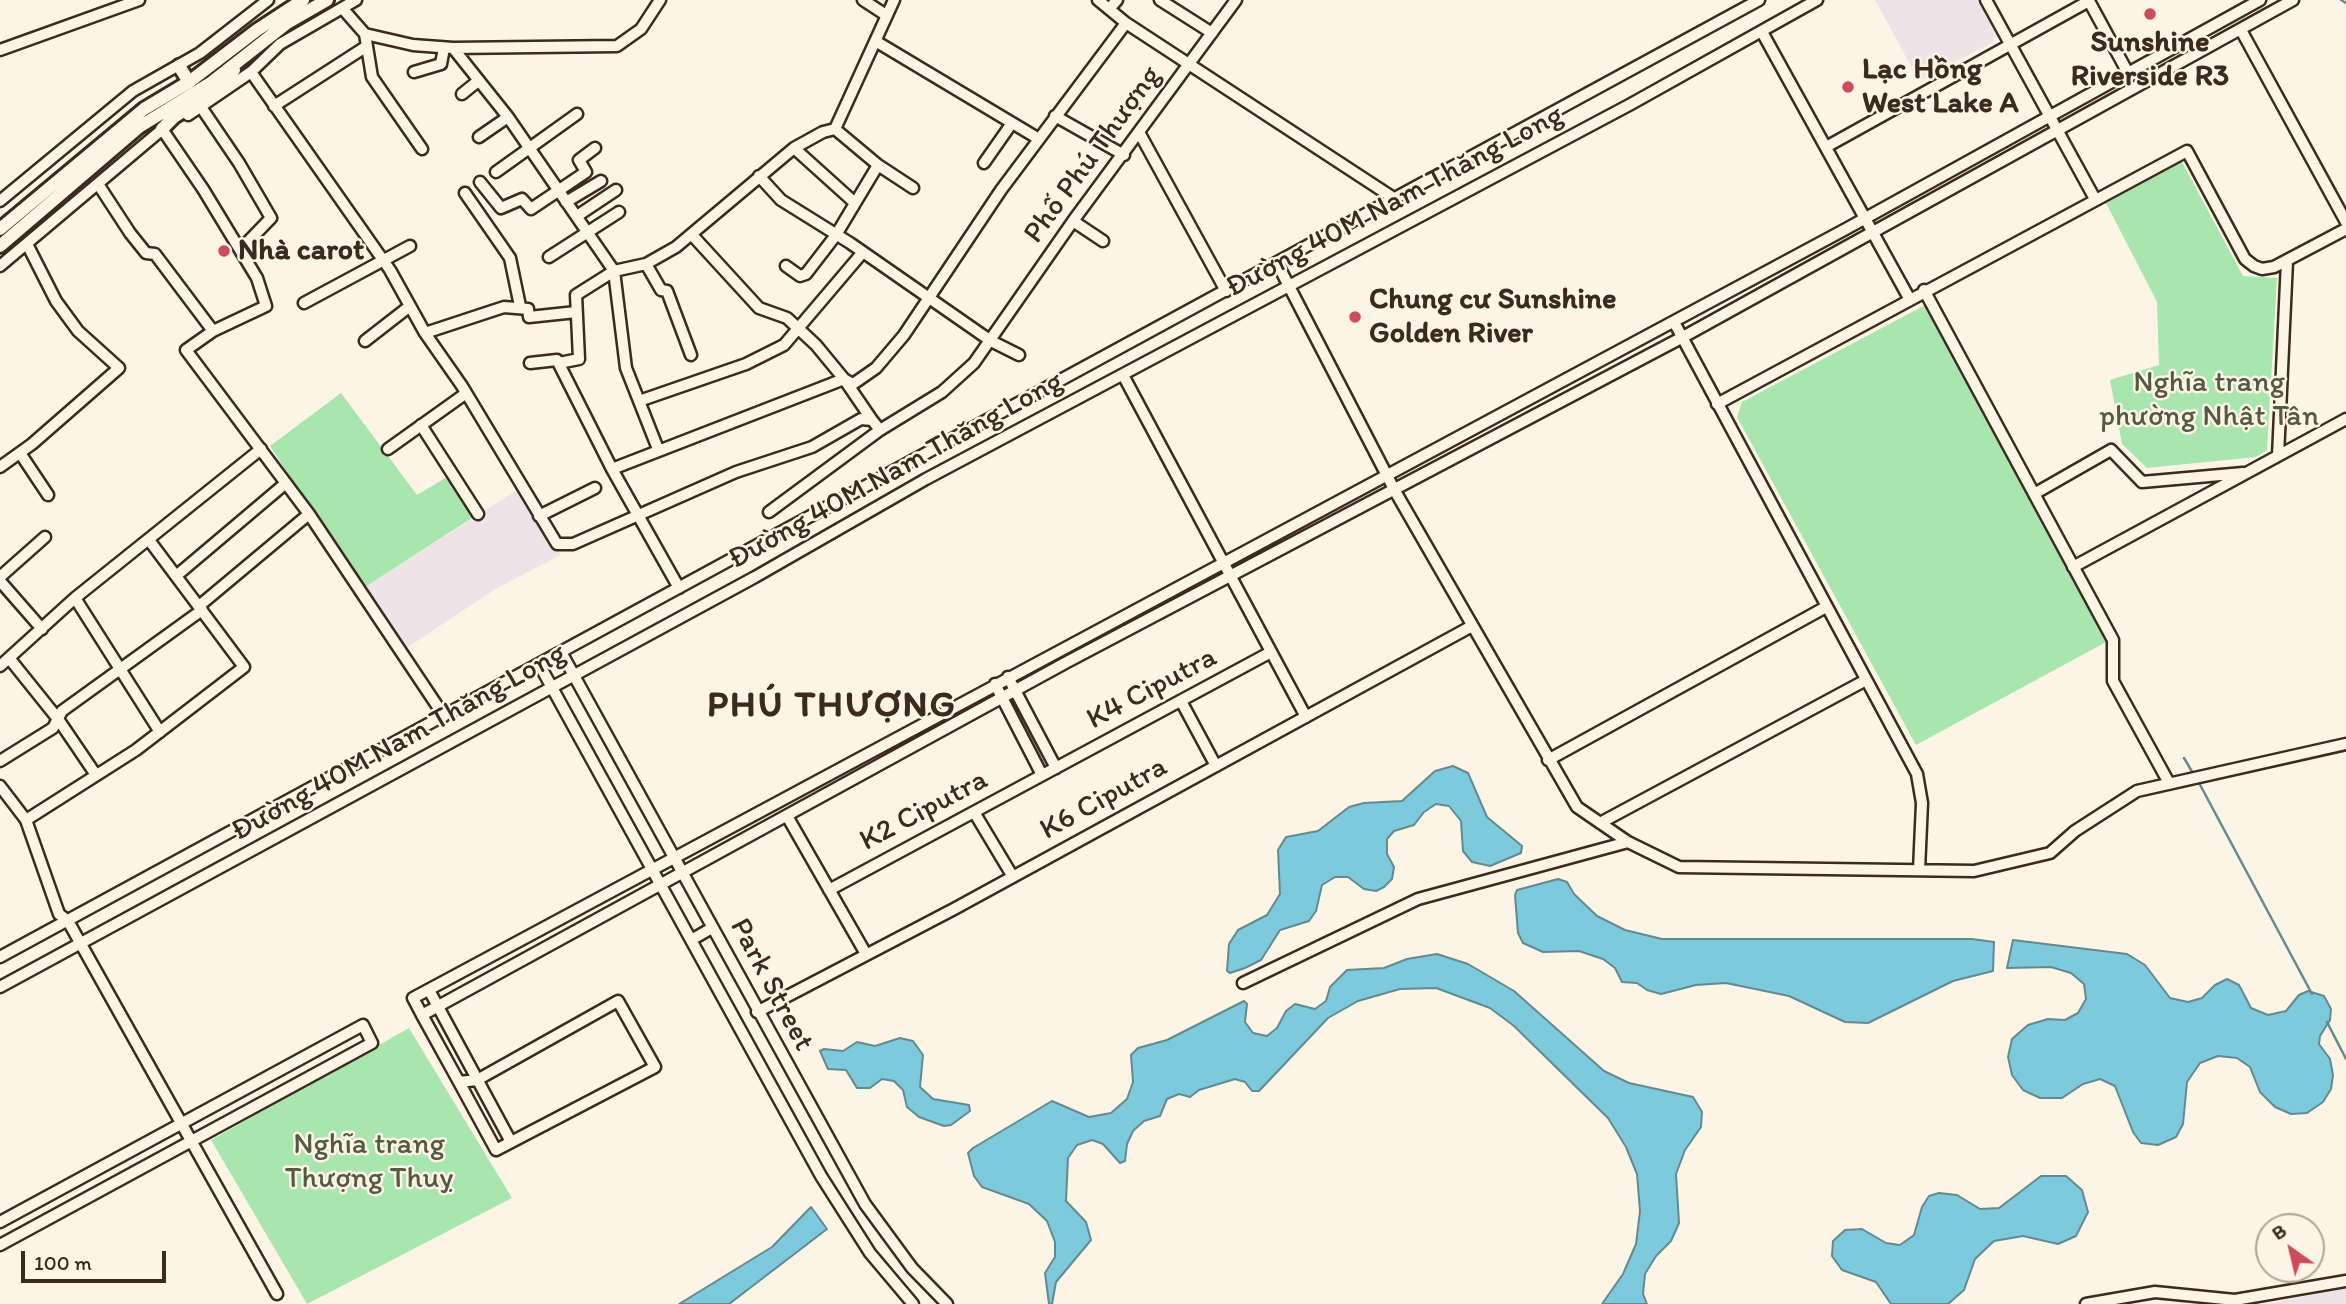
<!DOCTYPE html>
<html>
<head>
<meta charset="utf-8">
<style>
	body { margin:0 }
	#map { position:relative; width:2346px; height:1304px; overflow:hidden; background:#fcf5e5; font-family:Itim,sans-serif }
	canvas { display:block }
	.north { position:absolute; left:2255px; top:1213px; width:70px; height:70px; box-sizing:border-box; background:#fcf5e5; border:2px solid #afa495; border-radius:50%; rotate:326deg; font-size:19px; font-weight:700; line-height:28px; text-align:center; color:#3b2a1e }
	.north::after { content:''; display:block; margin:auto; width:24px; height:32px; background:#d1495b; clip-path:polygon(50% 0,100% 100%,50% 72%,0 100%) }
	.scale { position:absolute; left:21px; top:1251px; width:145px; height:32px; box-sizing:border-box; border:4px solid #3b2a1e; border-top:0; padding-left:9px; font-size:21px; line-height:24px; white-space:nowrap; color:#3b2a1e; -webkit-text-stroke:5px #fcf5e5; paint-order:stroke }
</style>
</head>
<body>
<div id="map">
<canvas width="2346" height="1304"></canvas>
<div class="north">B</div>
<div class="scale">100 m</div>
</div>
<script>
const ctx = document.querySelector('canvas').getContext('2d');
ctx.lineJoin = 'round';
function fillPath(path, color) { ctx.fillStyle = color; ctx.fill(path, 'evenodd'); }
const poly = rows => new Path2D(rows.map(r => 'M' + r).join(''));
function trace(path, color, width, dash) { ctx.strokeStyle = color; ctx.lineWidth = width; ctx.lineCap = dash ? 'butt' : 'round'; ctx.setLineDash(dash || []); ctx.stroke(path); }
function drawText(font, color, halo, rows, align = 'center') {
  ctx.font = font + ' Itim,sans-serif'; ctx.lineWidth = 5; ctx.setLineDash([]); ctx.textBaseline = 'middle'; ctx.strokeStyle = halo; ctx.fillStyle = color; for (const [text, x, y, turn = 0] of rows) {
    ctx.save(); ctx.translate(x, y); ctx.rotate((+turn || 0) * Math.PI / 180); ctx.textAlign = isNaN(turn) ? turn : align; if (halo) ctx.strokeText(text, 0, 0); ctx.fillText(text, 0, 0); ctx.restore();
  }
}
fillPath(poly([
	[1875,0,1977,0,1994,31,1993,42,1919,81],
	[523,486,561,555,497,588,402,651,362,589],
	[2346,1288,2346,1304,2267,1304]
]), '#eee4e7');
fillPath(poly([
	[2182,162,2243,276,2277,278,2267,450,2256,457,2147,468,2122,444,2110,380,2159,365,2157,302,2106,203],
	[1929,303,2108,641,1916,745,1737,417,1742,402],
	[341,393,417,495,452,474,478,514,362,589,270,446],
	[409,1028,512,1198,307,1304,211,1140]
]), '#a8e6ad');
const water = poly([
	[1453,766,1468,773,1487,817,1522,846,1521,853,1490,866,1472,862,1463,851,1461,821,1449,806,1436,804,1424,812,1414,825,1394,831,1387,839,1387,854,1394,867,1392,879,1384,887,1376,891,1364,889,1348,877,1335,877,1322,885,1316,911,1309,921,1280,930,1261,960,1245,968,1230,973,1227,971,1229,944,1238,930,1267,915,1280,894,1278,850,1286,837,1318,831,1349,807,1364,803,1402,801,1435,771,1453,766],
	[1558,879,1567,882,1574,894,1597,916,1625,930,1662,939,1972,939,1994,942,1993,971,1953,981,1868,1023,1845,1022,1789,996,1726,983,1696,985,1661,994,1647,990,1637,983,1622,982,1615,968,1603,959,1579,951,1543,952,1523,943,1518,933,1515,895,1517,890,1558,879],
	[2013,940,2127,954,2145,965,2170,998,2188,1002,2202,998,2215,985,2227,979,2239,985,2251,1008,2268,1015,2286,1011,2299,995,2308,991,2324,996,2331,1009,2330,1020,2320,1036,2319,1044,2330,1059,2333,1075,2331,1089,2323,1102,2307,1113,2291,1114,2275,1107,2260,1092,2250,1067,2237,1058,2218,1056,2200,1063,2187,1082,2183,1124,2176,1137,2158,1145,2141,1143,2133,1132,2115,1086,2100,1079,2083,1084,2062,1098,2040,1098,2023,1090,2012,1075,2008,1057,2012,1039,2028,1025,2048,1019,2065,1020,2078,1013,2086,999,2084,984,2071,973,2051,967,2007,968,2013,940],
	[1437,954,1468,964,1514,991,1604,1071,1629,1083,1693,1097,1702,1112,1701,1127,1685,1150,1676,1174,1679,1223,1671,1241,1656,1256,1645,1274,1643,1294,1647,1304,1602,1304,1623,1274,1636,1244,1640,1211,1637,1174,1626,1147,1608,1118,1514,1026,1490,1008,1436,988,1400,989,1358,1001,1328,1018,1259,1091,1252,1091,1245,1082,1235,1079,1199,1090,1190,1097,1179,1094,1167,1099,1160,1116,1144,1121,1133,1131,1127,1144,1125,1161,1120,1163,1103,1144,1092,1140,1077,1145,1068,1158,1066,1201,1086,1222,1091,1240,1056,1282,1052,1304,1049,1304,1045,1273,1055,1257,1055,1242,1047,1221,1029,1204,982,1187,974,1176,968,1153,973,1148,1052,1101,1089,1117,1111,1113,1127,1099,1133,1082,1131,1055,1138,1048,1167,1040,1244,1001,1247,1004,1245,1022,1253,1033,1267,1036,1277,1028,1286,1011,1295,1004,1315,1009,1326,1001,1330,987,1347,970,1384,968,1407,959,1437,954],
	[900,1038,913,1041,923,1055,920,1087,933,1099,969,1105,970,1111,951,1125,944,1126,919,1117,907,1107,903,1090,894,1081,882,1079,870,1088,857,1088,846,1070,828,1069,820,1051,824,1049,843,1051,857,1042,875,1046,900,1038],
	[2041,1176,2066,1176,2082,1190,2088,1212,2076,1236,2058,1244,2023,1236,1994,1241,1975,1259,1964,1290,1948,1304,1891,1304,1876,1282,1842,1270,1832,1256,1833,1241,1845,1230,1862,1229,1886,1243,1900,1245,1914,1235,1922,1207,1929,1196,1939,1193,1957,1195,1980,1209,1999,1208,2041,1176],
	[811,1207,827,1229,729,1304,679,1304,772,1247,811,1207]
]);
fillPath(water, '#7dcadc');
trace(water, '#638a90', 2);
trace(poly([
	[2341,0,2346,3],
	[2184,758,2194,775],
	[2198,781,2312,994],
	[2327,1022,2346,1059]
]), '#638a90', 2.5);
const minor = poly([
	[863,0,886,15],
	[1098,0,1126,23,1395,199],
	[1160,0,1212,33],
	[1986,0,2095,199],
	[1110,8,1117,0],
	[343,9,365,34,413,45,453,48,617,46,641,29,660,0],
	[2241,30,2346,222],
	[1762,32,1909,298],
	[365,34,372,77,422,149],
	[877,42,1039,139],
	[453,48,508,117,614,271,626,368,658,449],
	[0,50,139,0],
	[251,72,390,270,425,333,462,386,557,544,573,544,736,472,812,447,861,419,872,420,880,430],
	[414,72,441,64,444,48],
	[462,94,478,81],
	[274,106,367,46],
	[201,107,239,163,271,218,240,250],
	[188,115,251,72,280,44,356,0],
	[1055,116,1124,155],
	[162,129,203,189,257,278,266,306,213,331,186,350,309,514,444,716],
	[835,129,878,165,913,188],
	[1140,134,1226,291],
	[479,137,508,117],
	[1826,147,2089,1,2128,73],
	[794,148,855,203],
	[984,163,1012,123],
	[496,172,577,114],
	[759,176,781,200,850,243,991,341,1019,355],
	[480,182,501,208,522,199,531,209,586,172,579,160,595,148],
	[98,184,130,233,146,253,155,254,213,331],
	[465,193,510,258,520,306],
	[0,201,133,91,200,53,268,0],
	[566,202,601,181],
	[577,216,616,190],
	[1073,221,1103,241],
	[693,236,759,308,787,318,816,345,844,379,872,420],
	[549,257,619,212],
	[1277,263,1395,491,1577,807,1628,842,1679,867,1974,871,2050,853,2075,831,2137,791,2346,744],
	[646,264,661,290,667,291,691,355],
	[0,266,165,127],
	[786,266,800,276,806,274,836,235,878,165],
	[1924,290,2113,640,2113,681,2169,783],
	[304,303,410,246],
	[1674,322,1917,774,1922,803,1919,870],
	[425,333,504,307,528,309,529,317,576,312],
	[365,341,410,306],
	[530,363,557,360,612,469,679,588],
	[559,363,579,359,576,295,614,271,646,264,676,247,794,148,823,132,835,129,894,0],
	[1123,375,1306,717],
	[844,379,853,384,876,368,904,335,1001,190,1126,23],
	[639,401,746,364,784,345,863,252],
	[1717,404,2187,151,2245,259,2254,266,2262,269,2274,267,2346,229],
	[421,425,478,514],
	[388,449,465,394],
	[20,453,48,495],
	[2278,456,2287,261],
	[0,467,32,444,119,368,78,331,56,301,27,244],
	[612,469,844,379],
	[2034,494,2111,450,2142,482,2243,473],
	[769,512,880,430,942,392,974,363,1073,221,1236,0],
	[539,516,595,488],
	[2073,567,2346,419],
	[176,576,286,483],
	[0,577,45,537],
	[0,581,42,629],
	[75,598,160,732],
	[199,606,309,514],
	[561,652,865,1204,912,1268,947,1304],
	[9,658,58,719,96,775],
	[539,664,821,1176,870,1253,913,1304],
	[0,666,75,598,261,449],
	[1008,677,1056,768],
	[995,684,1042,775],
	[1181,701,1216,766],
	[1548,760,1826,607],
	[0,761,53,728,62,711,202,610],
	[0,786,26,820,59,914,68,921,277,1294],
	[974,812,1013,877],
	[787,816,866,954],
	[26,820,136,750,244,667,149,540],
	[1600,823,1866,680],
	[829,890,1271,652],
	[691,940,712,928],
	[0,957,1759,0],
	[1243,983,1418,899,1628,842],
	[0,987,755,577,926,479,1631,104,1817,0],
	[429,990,511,1142],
	[757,1012,954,909,1472,626],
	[422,1015,1067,662,1683,337,2293,0],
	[459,1082,477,1080,618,1001,655,1067,496,1150,459,1082,422,1015,413,998,1844,230,2260,0],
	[0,1222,363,1025,372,1043,0,1245],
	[2086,1304,2155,1292,2235,1300,2346,1281]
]);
const major = poly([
	[179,66,189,82],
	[162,129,174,117,222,86,234,70],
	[0,229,144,109,189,82,257,30,303,0],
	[0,246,139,127,212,82,287,23,327,0]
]);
trace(minor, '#3b2a1e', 15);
trace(major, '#3b2a1e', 18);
trace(minor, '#fcf5e5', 10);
trace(major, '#fcf5e5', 12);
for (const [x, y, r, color] of [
	[2150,14,7,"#d1495b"],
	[1848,87,7,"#d1495b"],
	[224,251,7,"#d1495b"],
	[1355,317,7,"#d1495b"]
]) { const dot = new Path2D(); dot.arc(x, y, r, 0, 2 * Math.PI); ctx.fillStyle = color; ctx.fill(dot); trace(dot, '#fcf5e5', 2.5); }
drawText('bold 30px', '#3b2a1e', '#fcf5e5', [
	["Sunshine",2150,43,"center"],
	["Riverside R3",2150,77,"center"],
	["Lạc Hồng",1862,70],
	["West Lake A",1862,104],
	["Nhà carot",238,251],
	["Chung cư Sunshine",1369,300],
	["Golden River",1369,334]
], 'left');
drawText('30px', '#3b2a1e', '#fcf5e5', [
	["Phố Phú Thượng",1093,155,-54],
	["Đường 40M Nam Thăng Long",1395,202,-28],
	["Đường 40M Nam Thăng Long",896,471,-29],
	["K4 Ciputra",1152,689,-28],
	["Đường 40M Nam Thăng Long",399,743,-29],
	["K6 Ciputra",1104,799,-29],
	["K2 Ciputra",924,811,-28],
	["Park Street",771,985,62]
]);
drawText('30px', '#565942', '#fcf5e5', [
	["Nghĩa trang",2209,383],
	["phường Nhật Tân",2209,417],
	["Nghĩa trang",369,1145],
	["Thượng Thuỵ",369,1179]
]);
ctx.letterSpacing = '2px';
drawText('bold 37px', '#3b2a1e', '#fcf5e5', [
	["PHÚ THƯỢNG",832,707]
]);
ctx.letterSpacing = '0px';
</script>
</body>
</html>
